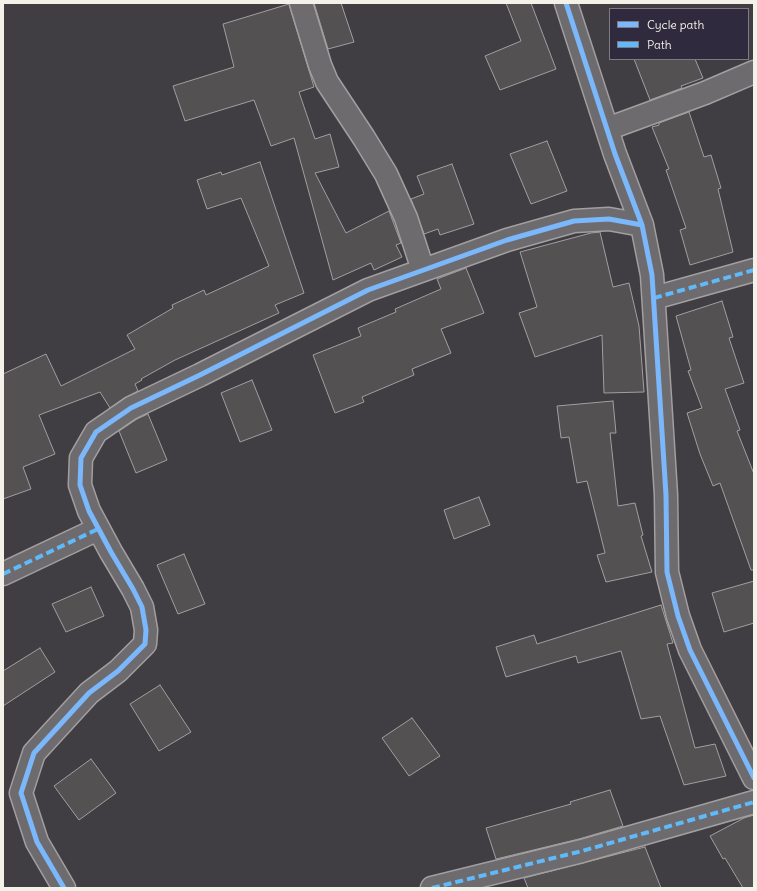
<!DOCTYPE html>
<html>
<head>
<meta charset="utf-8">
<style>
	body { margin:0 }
	#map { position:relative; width:757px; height:891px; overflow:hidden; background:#403d43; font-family:Delius,sans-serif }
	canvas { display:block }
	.frame { position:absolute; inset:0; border:4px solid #f4f1e8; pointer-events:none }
	.legend { position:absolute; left:609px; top:8px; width:140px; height:52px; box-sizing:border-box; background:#2f2a3d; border:1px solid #7e7a81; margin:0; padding:5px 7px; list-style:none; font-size:12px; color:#f4f1e8 }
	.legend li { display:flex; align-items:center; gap:8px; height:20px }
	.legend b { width:20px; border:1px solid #7e7a81 }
</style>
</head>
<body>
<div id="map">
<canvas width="757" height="891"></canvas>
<div class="frame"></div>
<ul class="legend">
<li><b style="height:5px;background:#7ab7fb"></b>Cycle path</li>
<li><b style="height:5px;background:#60bafa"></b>Path</li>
</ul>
</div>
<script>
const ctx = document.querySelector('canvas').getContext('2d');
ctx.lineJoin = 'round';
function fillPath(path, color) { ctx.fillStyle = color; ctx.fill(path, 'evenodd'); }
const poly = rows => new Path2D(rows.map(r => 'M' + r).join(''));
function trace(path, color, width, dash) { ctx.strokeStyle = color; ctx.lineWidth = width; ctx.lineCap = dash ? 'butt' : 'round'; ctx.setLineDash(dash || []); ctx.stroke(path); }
const building = poly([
	[314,3,341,3,354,42,328,49,314,3],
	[506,3,531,3,556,69,500,90,485,56,521,41,506,3],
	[289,4,314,87,299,92,315,139,330,134,339,167,315,173,346,233,389,211,401,243,396,245,402,257,374,270,371,263,333,280,294,138,271,146,254,100,185,121,173,86,234,67,223,24,289,4],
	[634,59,695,59,703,78,681,86,682,88,650,100,634,59],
	[689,112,704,157,711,155,721,188,718,189,733,252,690,265,680,230,686,228,666,170,669,169,652,127,659,125,659,123,689,112],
	[547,141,567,191,531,204,510,154,547,141],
	[260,162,304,293,275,305,279,313,175,360,141,379,142,380,135,384,138,391,124,398,110,408,100,392,39,415,55,454,23,467,31,489,3,499,3,374,46,354,61,386,135,349,127,335,173,308,172,305,204,290,206,295,269,266,241,198,207,209,197,180,221,172,222,175,260,162],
	[452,164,474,224,440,235,438,229,424,234,411,199,424,194,417,176,452,164],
	[600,232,613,287,629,283,639,326,644,392,604,393,602,335,535,357,519,313,537,307,520,252,591,233,600,232],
	[466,268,484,313,441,329,451,353,412,369,414,375,362,397,364,402,335,413,313,355,361,336,358,328,396,312,395,309,441,289,437,279,466,268],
	[722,301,733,337,729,338,744,383,725,389,740,430,737,431,754,474,754,570,751,570,720,483,713,486,700,454,687,413,702,408,688,371,691,370,676,316,722,301],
	[252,380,272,430,240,442,221,393,252,380],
	[613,401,616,433,610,433,618,506,635,503,643,535,641,536,652,572,606,582,597,555,605,553,587,481,577,483,569,437,561,438,557,406,613,401],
	[148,414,167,460,136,473,119,431,137,419,148,414],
	[479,497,490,525,454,539,444,510,479,497],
	[184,554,205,604,178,614,157,565,184,554],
	[754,581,754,623,724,632,712,593,754,581],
	[91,587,104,616,66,632,52,604,91,587],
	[661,605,673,643,667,644,695,748,715,744,726,776,684,785,660,716,641,719,621,651,578,663,576,656,506,677,496,647,534,635,537,644,661,605],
	[40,648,55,672,3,706,3,671,40,648],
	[160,685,191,732,159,751,130,704,160,685],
	[412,718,440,756,409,776,382,738,412,718],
	[91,759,116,793,79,820,54,786,91,759],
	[610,790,623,826,579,839,496,859,486,828,571,804,570,802,610,790],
	[754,815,754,888,743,888,725,858,723,859,710,836,744,818,754,815],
	[645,847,661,888,528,888,524,878,645,847]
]);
fillPath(building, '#545152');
trace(building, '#a19fa0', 1);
const minor = poly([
	[301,3,320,65,327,82,364,138,386,174,406,218,423,270],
	[566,3,615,154,642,225,652,275,666,495,667,572,678,616,690,650,754,778],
	[607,129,705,93,754,72],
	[654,298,754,270],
	[3,574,98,529],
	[64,888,37,842,21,793,34,753,89,693,118,671,145,644,146,630,142,607,133,589,111,552,89,511,80,485,81,458,96,432,131,408,200,375,368,290,507,240,574,221,609,219,642,225],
	[432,888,582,851,754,802]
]);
trace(minor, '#a19fa0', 25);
trace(minor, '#6e6b6e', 22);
trace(poly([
	[654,298,754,270],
	[3,574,98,529],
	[432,888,582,851,754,802]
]), '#60bafa', 4, [8, 4]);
trace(poly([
	[566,3,615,154,642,225,652,275,666,495,667,572,678,616,690,650,754,778],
	[64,888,37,842,21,793,34,753,89,693,118,671,145,644,146,630,142,607,133,589,111,552,89,511,80,485,81,458,96,432,131,408,200,375,368,290,507,240,574,221,609,219,642,225]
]), '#7ab7fb', 5);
</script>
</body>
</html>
